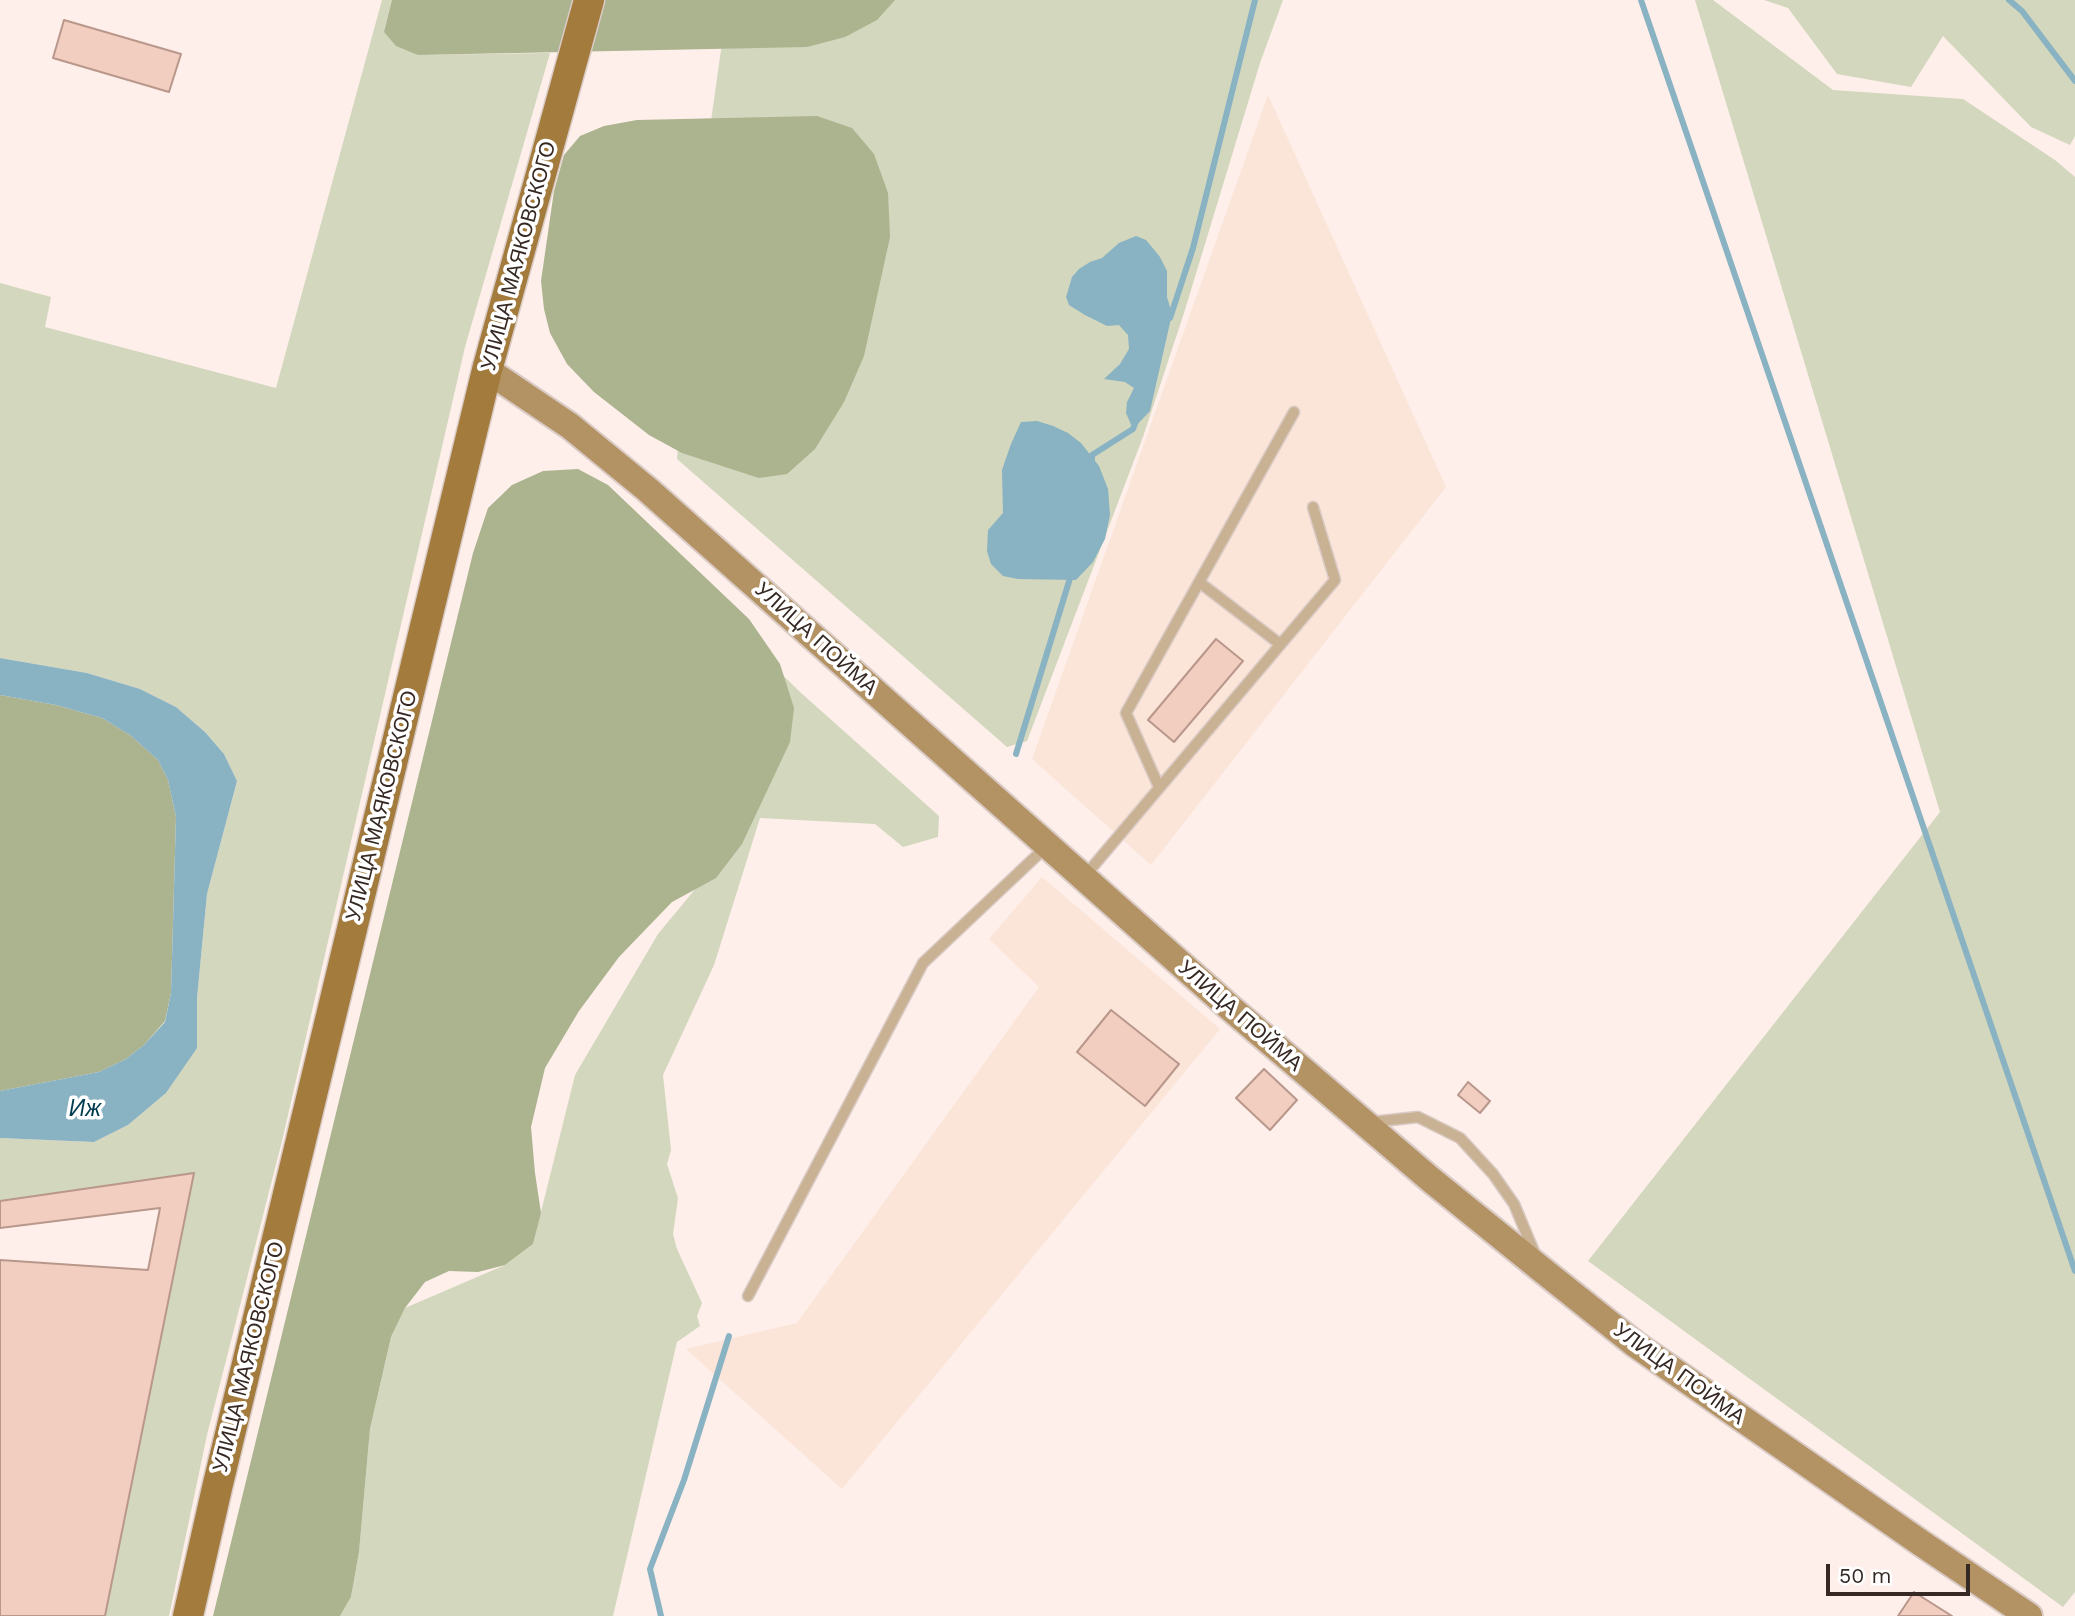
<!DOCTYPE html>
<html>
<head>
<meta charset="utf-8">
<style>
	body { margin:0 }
	#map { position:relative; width:2075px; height:1616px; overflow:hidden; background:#feefea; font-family:"Work Sans",sans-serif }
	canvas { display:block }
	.scale { position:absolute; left:1826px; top:1564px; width:144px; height:32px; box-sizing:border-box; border:4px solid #362924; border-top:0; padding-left:9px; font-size:21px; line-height:24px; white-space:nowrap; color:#362924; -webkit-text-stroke:5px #fff; paint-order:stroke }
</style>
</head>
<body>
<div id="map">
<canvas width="2075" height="1616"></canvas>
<div class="scale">50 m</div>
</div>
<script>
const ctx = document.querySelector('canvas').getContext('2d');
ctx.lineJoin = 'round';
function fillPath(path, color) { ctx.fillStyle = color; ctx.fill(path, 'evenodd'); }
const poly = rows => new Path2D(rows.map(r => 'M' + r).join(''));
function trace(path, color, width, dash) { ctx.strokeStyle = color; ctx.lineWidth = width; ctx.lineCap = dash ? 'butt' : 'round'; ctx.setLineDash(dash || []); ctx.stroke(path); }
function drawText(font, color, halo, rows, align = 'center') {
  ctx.font = font + ' "Work Sans",sans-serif'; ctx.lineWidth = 7; ctx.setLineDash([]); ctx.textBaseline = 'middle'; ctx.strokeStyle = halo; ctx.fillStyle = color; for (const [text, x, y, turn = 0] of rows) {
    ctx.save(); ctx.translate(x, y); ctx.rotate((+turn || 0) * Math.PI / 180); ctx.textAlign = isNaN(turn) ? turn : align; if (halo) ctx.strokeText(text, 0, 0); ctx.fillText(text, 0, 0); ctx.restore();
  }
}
fillPath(poly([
	[1268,95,1446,487,1151,865,1032,759],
	[1042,877,1220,1029,842,1489,686,1349,797,1323,1039,987,989,939]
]), '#fbe4d8');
fillPath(poly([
	[382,0,392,0,384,32,418,55,550,53,465,347,282,1141,207,1435,169,1616,105,1616,193,1173,0,1201,0,1138,94,1142,128,1125,166,1093,196,1048,197,998,207,894,237,781,224,754,205,732,176,707,140,689,87,673,0,658,0,283,51,297,45,327,276,388],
	[728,0,1283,0,1260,63,1184,313,1143,437,1027,741,1007,747,677,459,693,249],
	[1695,0,1713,0,1833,90,1963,99,2055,160,2075,177,2075,1592,2063,1607,1588,1261,1940,812],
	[1764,0,2075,0,2075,136,2070,145,2031,127,1943,36,1911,87,1837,74,1788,8],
	[666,562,800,692,939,816,938,837,903,847,875,824,760,818,714,965,663,1075,671,1150,667,1164,678,1198,673,1234,677,1249,702,1303,697,1316,700,1326,677,1342,613,1616,340,1616,351,1597,359,1552,370,1429,391,1337,405,1308,505,1265,533,1244,575,1075,658,934,736,840]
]), '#d2d7bd');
fillPath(poly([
	[392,0,895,0,877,20,845,37,807,47,418,55,396,46,384,32],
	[817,116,852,128,874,154,888,193,890,237,864,356,844,402,815,449,787,474,759,478,682,453,649,435,594,392,567,364,550,333,544,309,541,281,554,191,564,155,580,136,604,126,637,120],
	[578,469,608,485,749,619,780,664,794,708,790,742,742,844,716,878,672,902,619,957,579,1011,545,1068,531,1127,535,1173,541,1213,533,1244,505,1265,478,1272,449,1271,425,1282,405,1308,391,1337,370,1429,359,1552,351,1597,340,1616,213,1616,473,553,488,508,512,485,543,471],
	[0,695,56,705,102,718,130,735,158,760,168,780,176,817,171,993,165,1021,144,1045,126,1059,99,1072,0,1091]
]), '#abb38f');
fillPath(poly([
	[1136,236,1146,240,1160,257,1167,271,1167,297,1172,314,1150,411,1133,429,1126,413,1127,402,1134,388,1125,382,1104,379,1120,364,1129,349,1128,335,1119,325,1107,326,1085,315,1069,305,1066,297,1072,277,1079,269,1090,262,1102,258,1119,243],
	[1037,421,1053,426,1068,433,1081,443,1099,466,1108,489,1110,515,1105,539,1093,562,1076,580,1018,579,1003,576,991,564,987,551,988,530,1003,513,1002,470,1011,444,1021,422],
	[0,658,87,673,140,689,176,707,205,732,224,754,237,781,207,894,197,998,197,1048,166,1093,128,1125,94,1142,0,1138,0,1091,99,1072,126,1059,144,1045,165,1022,171,993,176,817,168,780,158,760,130,735,102,718,56,705,0,695]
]), '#89b2c3');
trace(poly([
	[1641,0,2075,1271],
	[2009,0,2022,11,2075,81],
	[1170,318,1193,248,1255,0],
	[1092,461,1092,455,1133,429,1136,421],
	[1016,754,1071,575],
	[661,1616,650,1569,684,1480,729,1336]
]), '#89b2c3', 6);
const building = poly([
	[64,20,181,54,169,92,53,58,64,20],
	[1216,639,1243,661,1174,742,1148,720,1216,639],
	[1111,1010,1179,1064,1145,1106,1077,1052,1111,1010],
	[1264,1069,1297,1100,1270,1130,1236,1098,1264,1069],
	[1468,1082,1490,1101,1480,1113,1458,1095,1468,1082],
	[194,1173,105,1616,0,1616,0,1260,148,1270,160,1208,0,1228,0,1201,194,1173],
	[1914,1592,1952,1616,1898,1616,1914,1592]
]);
fillPath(building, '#f2cec1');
trace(building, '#b9978b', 2);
const service = poly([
	[1199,582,1280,644],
	[1159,787,1126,713,1294,412],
	[1084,877,1335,580,1313,507],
	[1372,1122,1418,1117,1460,1138,1493,1174,1514,1204,1535,1254],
	[748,1296,923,963,1047,846]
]);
const secondary = poly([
	[487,370,570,426,648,490,1228,1006,1430,1179,1541,1269,1635,1344,1921,1543,2029,1616]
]);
const primary = poly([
	[188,1616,217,1488,487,370,589,0]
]);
trace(service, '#dacbc6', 13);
trace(secondary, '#dacbc6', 30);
trace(primary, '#dacbc6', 33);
trace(service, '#c9b293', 10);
trace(secondary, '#b39263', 26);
trace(primary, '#a37b3d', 30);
drawText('21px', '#362924', '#fff', [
	["УЛИЦА МАЯКОВСКОГО",519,256,-75],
	["УЛИЦА ПОЙМА",816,639,42],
	["УЛИЦА МАЯКОВСКОГО",382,806,-76],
	["УЛИЦА ПОЙМА",1240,1016,41],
	["УЛИЦА МАЯКОВСКОГО",249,1357,-76],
	["УЛИЦА ПОЙМА",1679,1374,36]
]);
drawText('italic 23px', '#003c4f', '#fff', [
	["Иж",85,1109]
]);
</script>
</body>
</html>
